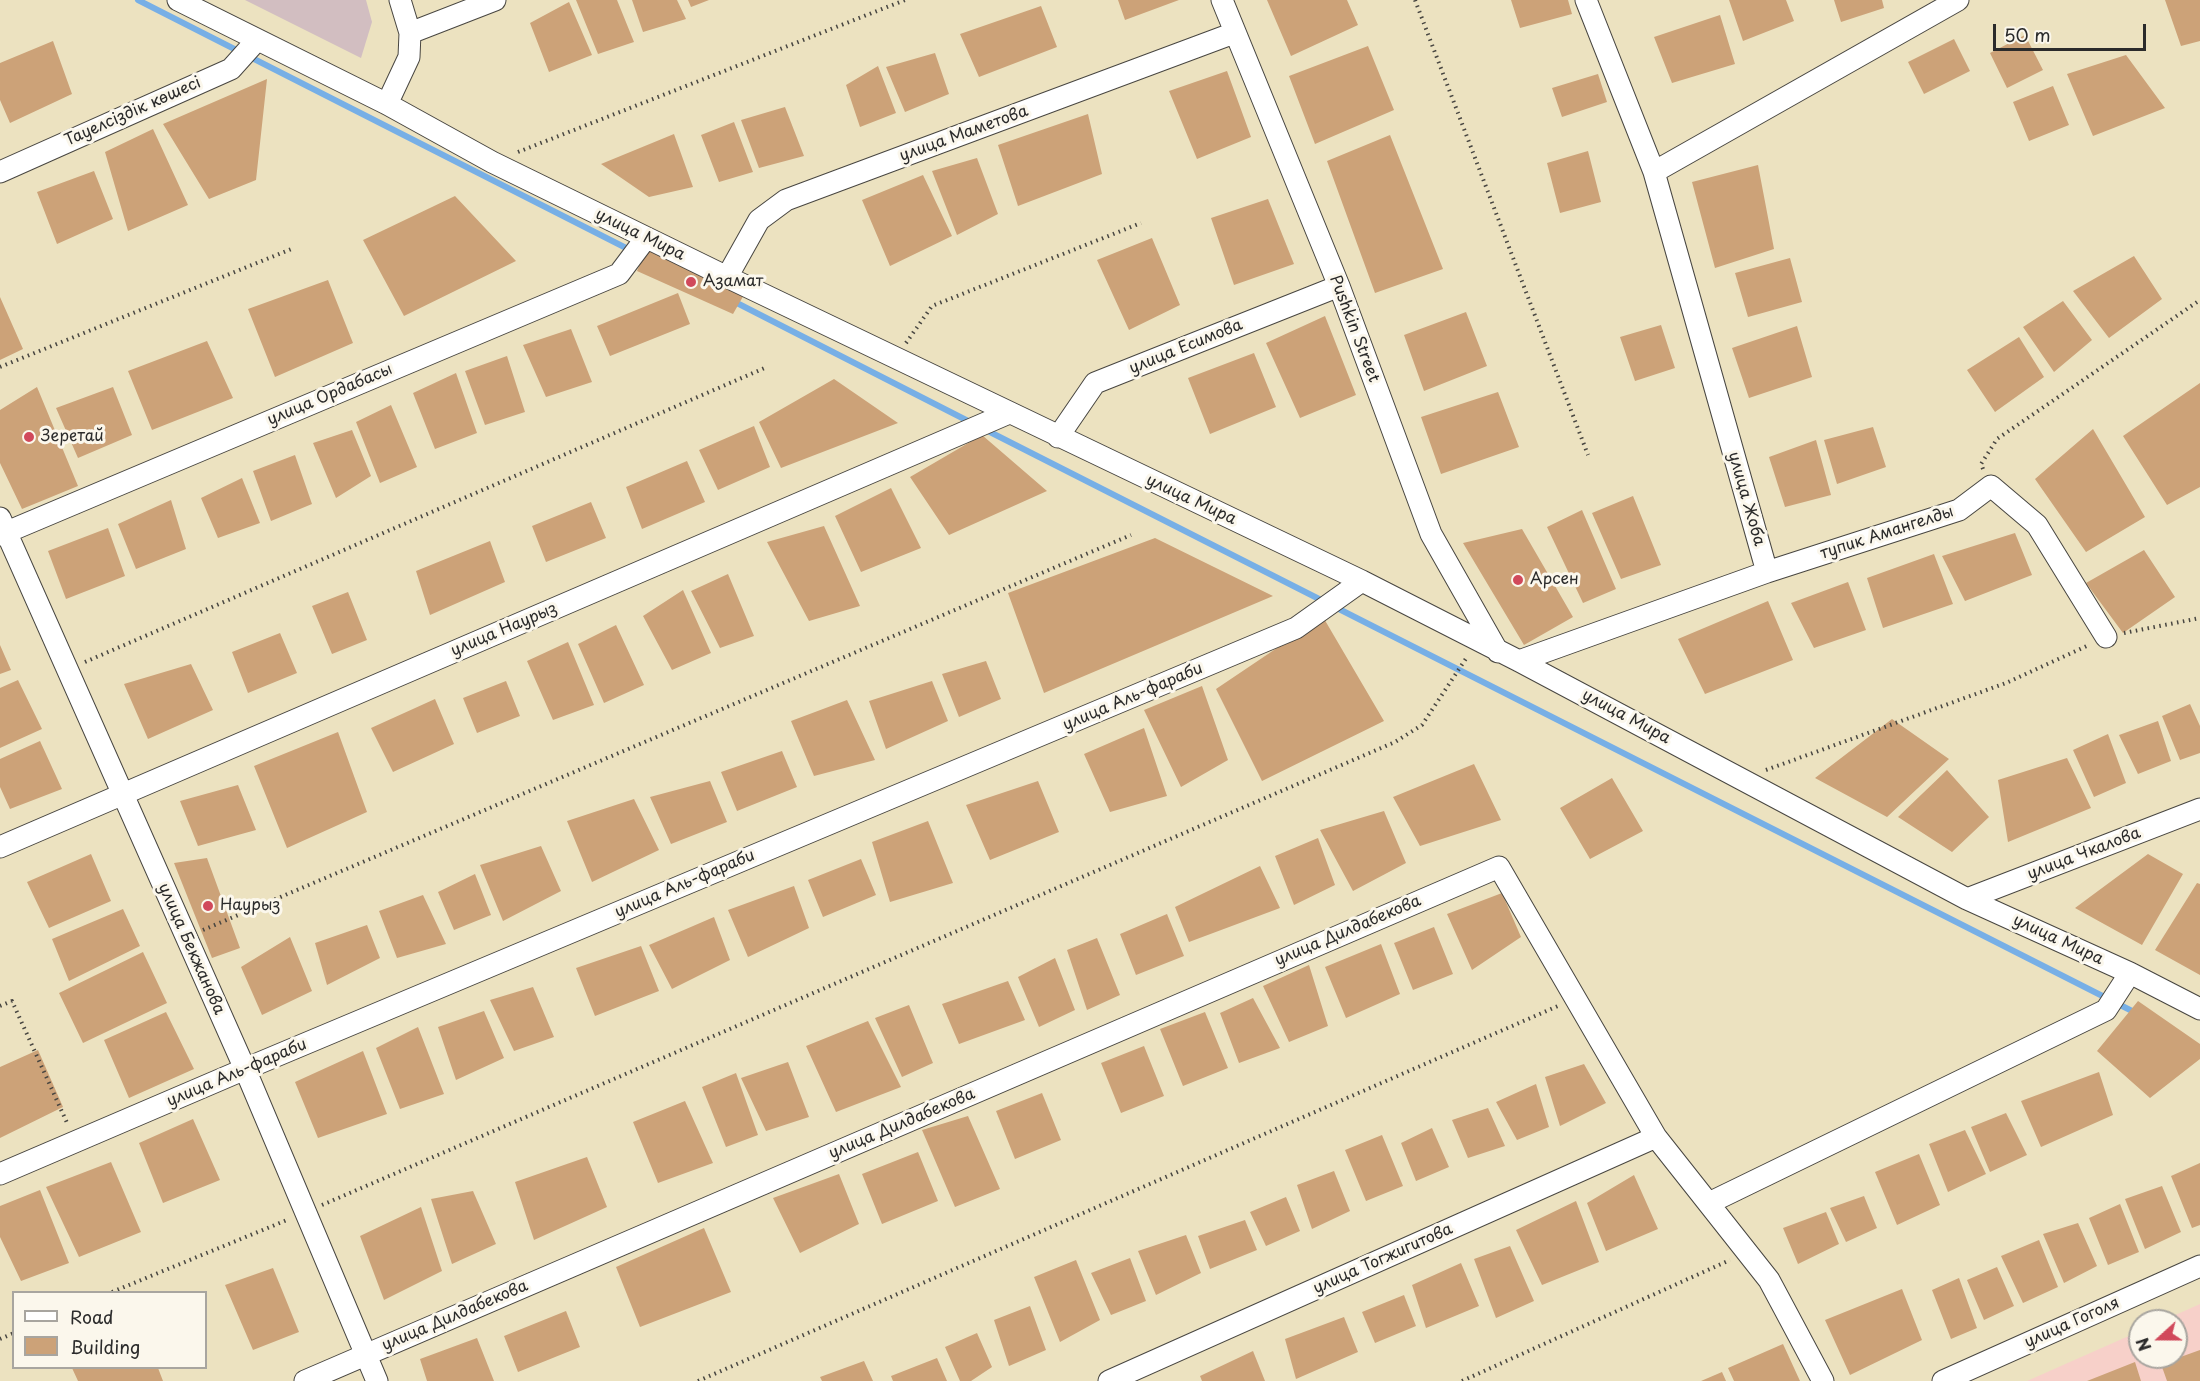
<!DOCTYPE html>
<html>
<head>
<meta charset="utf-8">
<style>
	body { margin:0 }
	#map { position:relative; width:2200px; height:1381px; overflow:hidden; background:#ece2c0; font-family:"Playpen Sans",sans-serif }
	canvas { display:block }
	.legend { position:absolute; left:12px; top:1291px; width:195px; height:78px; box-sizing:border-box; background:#fbf7ec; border:2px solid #a8a59f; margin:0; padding:8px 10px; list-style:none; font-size:18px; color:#2b2b2b }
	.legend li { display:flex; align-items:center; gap:12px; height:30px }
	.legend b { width:30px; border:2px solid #a8a59f }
	.north { position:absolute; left:2128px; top:1309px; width:60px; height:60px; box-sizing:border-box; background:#fbf7ec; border:2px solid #a8a59f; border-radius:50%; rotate:249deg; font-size:16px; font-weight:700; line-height:24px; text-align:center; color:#2b2b2b }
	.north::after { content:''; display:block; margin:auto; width:21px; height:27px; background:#d1495b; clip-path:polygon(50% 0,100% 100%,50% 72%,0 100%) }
	.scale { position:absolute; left:1993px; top:24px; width:153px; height:27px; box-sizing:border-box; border:3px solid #2b2b2b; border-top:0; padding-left:8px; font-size:18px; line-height:21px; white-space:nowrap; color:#2b2b2b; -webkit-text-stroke:4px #fbf7ec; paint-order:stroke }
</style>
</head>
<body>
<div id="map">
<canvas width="2200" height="1381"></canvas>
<ul class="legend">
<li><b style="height:8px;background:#fff"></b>Road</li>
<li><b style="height:16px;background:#cca278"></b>Building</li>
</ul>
<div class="north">N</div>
<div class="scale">50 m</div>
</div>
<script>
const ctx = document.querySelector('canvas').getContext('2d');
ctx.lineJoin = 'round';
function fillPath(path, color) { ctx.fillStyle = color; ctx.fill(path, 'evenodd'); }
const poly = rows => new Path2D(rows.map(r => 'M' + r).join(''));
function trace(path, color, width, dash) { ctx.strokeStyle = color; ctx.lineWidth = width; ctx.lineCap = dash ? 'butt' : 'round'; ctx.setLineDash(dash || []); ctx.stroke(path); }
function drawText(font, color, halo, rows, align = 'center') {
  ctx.font = font + ' "Playpen Sans",sans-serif'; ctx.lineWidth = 6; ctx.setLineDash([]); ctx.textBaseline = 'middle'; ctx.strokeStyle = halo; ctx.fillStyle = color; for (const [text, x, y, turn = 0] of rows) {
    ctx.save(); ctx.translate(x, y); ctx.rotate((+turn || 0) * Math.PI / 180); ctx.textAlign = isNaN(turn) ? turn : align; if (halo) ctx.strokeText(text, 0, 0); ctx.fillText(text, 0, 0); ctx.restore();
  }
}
fillPath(poly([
	[2200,1304,2200,1381,2027,1381,2140,1331,2140,1357,2176,1357,2176,1321,2162,1321]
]), '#f7d0c9');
fillPath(poly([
	[245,0,366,0,372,22,361,58]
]), '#d2bec1');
trace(poly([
	[138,0,632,251],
	[733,301,972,423],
	[984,429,1325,602],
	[1335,607,2136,1013]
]), '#77afe6', 6);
fillPath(poly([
	[576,0,617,0,634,42,598,54],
	[632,0,677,0,686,19,643,32],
	[688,0,709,0,691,7],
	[1118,0,1179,0,1125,20],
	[1267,0,1347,0,1358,25,1291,56],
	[1511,0,1568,0,1572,14,1520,28],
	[1729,0,1786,0,1794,21,1743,41],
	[1834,0,1882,0,1884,8,1841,22],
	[2165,0,2200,0,2200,41,2181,46],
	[569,2,592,55,549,72,530,23],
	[1041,6,1057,47,979,77,960,34],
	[1720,15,1735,64,1672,83,1654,37],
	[2025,35,2043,70,2007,88,1990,53],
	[1954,39,1970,71,1924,94,1908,62],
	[53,41,72,94,10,123,0,100,0,63],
	[1368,46,1394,110,1315,144,1289,76],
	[935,53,949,94,905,112,886,67],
	[2126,55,2165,108,2093,136,2067,74],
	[878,66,896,113,860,127,846,85],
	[1227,71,1251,137,1197,159,1169,91],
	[1598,74,1607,102,1562,117,1552,88],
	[267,79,256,180,209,199,163,124],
	[2053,86,2069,125,2029,141,2013,102],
	[785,107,804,156,759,168,741,120],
	[1088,114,1102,174,1018,206,998,145],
	[734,122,753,172,719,182,701,135],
	[153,129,188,205,128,231,105,152],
	[674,134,693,187,649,197,601,164],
	[1390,135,1443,269,1375,293,1327,161],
	[1588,151,1601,202,1560,213,1547,163],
	[977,158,998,214,957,235,932,171],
	[1758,165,1774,249,1715,268,1692,182],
	[94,171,113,219,57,244,37,192],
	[923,175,952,236,890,266,862,200],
	[455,196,516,261,404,316,363,240],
	[1268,199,1294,264,1234,285,1211,218],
	[1152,238,1180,305,1129,330,1097,260],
	[647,247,745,293,733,314,637,271],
	[2134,256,2162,299,2109,338,2073,291],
	[1790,258,1802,302,1748,317,1735,273],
	[328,280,353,343,275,377,248,309],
	[678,293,690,324,610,356,597,326],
	[0,297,23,349,0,360],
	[2063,301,2092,340,2054,372,2023,327],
	[1466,312,1487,366,1424,391,1404,335],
	[1325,316,1356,395,1300,418,1266,343],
	[1661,325,1675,368,1635,381,1620,337],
	[1797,326,1812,377,1749,398,1732,348],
	[571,329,592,382,546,397,523,345],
	[2019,337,2044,377,1995,412,1967,370],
	[207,341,233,398,152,430,128,371],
	[1254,353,1276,407,1210,434,1188,378],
	[507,356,525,412,485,425,465,371],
	[456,373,477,433,435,449,413,393],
	[834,379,898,423,781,468,759,422],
	[2200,383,2200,487,2167,505,2123,436],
	[37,387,78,486,22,509,0,463,0,410],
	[113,387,132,435,78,458,56,408],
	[1498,392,1519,447,1441,474,1421,417],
	[391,405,417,467,380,483,356,422],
	[754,426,770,467,718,490,699,450],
	[1873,427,1886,467,1837,484,1824,440],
	[2093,429,2145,517,2086,552,2035,479],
	[352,430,371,476,336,498,313,443],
	[982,435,1047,491,949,535,910,477],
	[1816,440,1831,495,1785,507,1769,457],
	[295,455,312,504,271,521,253,471],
	[687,461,705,502,642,529,626,487],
	[242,478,260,523,218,538,201,498],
	[891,488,921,548,861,572,835,516],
	[1633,496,1661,565,1621,579,1592,513],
	[171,500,186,549,136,569,118,524],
	[591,502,606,538,546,562,532,526],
	[1582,510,1616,589,1583,603,1547,527],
	[824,526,860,606,809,621,767,542],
	[108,528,125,576,66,599,48,551],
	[1522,529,1573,617,1524,645,1463,543],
	[2015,533,2032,575,1965,601,1942,556],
	[1155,538,1273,596,1044,693,1008,593],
	[490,541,505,582,430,615,416,571],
	[2144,550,2175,597,2123,633,2086,583],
	[1934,554,1953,604,1883,628,1867,578],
	[728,574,754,636,720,648,691,591],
	[1848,582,1866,630,1814,648,1791,603],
	[683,590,711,653,672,670,643,616],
	[348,592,367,640,332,654,312,606],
	[1768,601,1793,660,1705,694,1678,639],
	[1323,617,1384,721,1262,781,1216,689],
	[616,625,644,685,604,703,578,644],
	[280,633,297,673,248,693,232,652],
	[568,642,594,705,553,720,527,661],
	[0,645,11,670,0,674],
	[986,661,1001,699,959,717,942,674],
	[191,664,213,710,148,739,124,684],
	[18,680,42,729,0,748,0,688],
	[506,681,520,716,477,733,463,698],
	[932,681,948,721,886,749,869,701],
	[1202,686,1228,760,1181,787,1144,710],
	[435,699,454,744,393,772,371,728],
	[847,700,875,760,814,776,791,721],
	[2190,704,2200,726,2200,753,2180,760,2162,716],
	[1892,719,1949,759,1887,817,1815,778],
	[2158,721,2171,761,2138,774,2119,735],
	[1144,728,1167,796,1110,812,1084,754],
	[338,732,367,812,287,848,254,766],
	[2108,734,2126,783,2094,797,2073,750],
	[40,741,62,789,10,809,0,787,0,759],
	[782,751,797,787,737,811,721,772],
	[2067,758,2091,808,2008,842,1998,780],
	[1474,764,1501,820,1420,846,1393,797],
	[1947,770,1989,817,1952,852,1898,817],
	[1612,778,1643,831,1590,859,1560,808],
	[710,781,727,822,671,844,650,797],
	[1038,781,1059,832,990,860,966,805],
	[238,785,256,830,198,846,180,801],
	[634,799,659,850,592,882,567,821],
	[1384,811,1406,863,1353,891,1320,830],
	[928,821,953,883,890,902,872,842],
	[1318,838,1335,885,1294,905,1275,856],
	[541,846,561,891,503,921,480,865],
	[91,854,111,901,49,928,27,882],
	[2148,854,2183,874,2142,945,2075,908],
	[207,858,240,948,212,958,174,863],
	[861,859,876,895,823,917,808,880],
	[1260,866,1280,908,1189,942,1175,907],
	[475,874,491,915,454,930,438,892],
	[2197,883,2200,884,2200,975,2155,950],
	[794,886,809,928,748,957,728,910],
	[1502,893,1521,937,1472,970,1447,914],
	[423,895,446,944,397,958,379,911],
	[123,909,140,946,69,981,52,939],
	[1167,914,1184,956,1136,975,1120,934],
	[714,917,730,960,672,989,649,945],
	[367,925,380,958,327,985,315,943],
	[1434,927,1453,974,1413,990,1394,943],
	[290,937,312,991,262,1015,241,967],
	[1097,938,1120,995,1087,1010,1067,950],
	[1381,944,1400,994,1346,1018,1325,967],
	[641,946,659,991,595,1016,576,968],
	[143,952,167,1003,83,1043,59,993],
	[1055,958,1075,1010,1039,1027,1018,977],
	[1309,965,1328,1026,1289,1042,1263,986],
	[1008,981,1025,1020,959,1044,942,1004],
	[533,987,554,1037,514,1051,490,1000],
	[1253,998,1280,1048,1239,1063,1220,1013],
	[2138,1001,2200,1044,2200,1059,2150,1098,2097,1051],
	[909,1005,933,1063,902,1077,875,1018],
	[484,1011,504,1058,456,1080,438,1027],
	[166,1012,194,1069,129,1098,104,1040],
	[1205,1012,1228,1068,1183,1086,1160,1029],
	[868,1021,901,1087,836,1112,806,1046],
	[418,1027,444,1094,400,1109,376,1048],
	[1144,1046,1164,1096,1121,1113,1101,1063],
	[38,1050,63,1107,0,1138,0,1067],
	[363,1051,387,1114,318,1138,295,1082],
	[788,1062,809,1117,766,1131,741,1078],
	[1584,1064,1606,1103,1560,1126,1545,1077],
	[2099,1072,2113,1115,2041,1147,2021,1101],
	[736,1073,758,1135,726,1147,702,1087],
	[1536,1084,1549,1127,1517,1140,1496,1102],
	[1042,1093,1061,1140,1015,1159,996,1111],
	[685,1101,713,1163,658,1183,633,1122],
	[1488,1108,1505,1146,1468,1158,1452,1120],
	[2006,1113,2027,1155,1990,1172,1971,1127],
	[968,1116,1000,1189,955,1207,922,1130],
	[193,1119,220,1180,163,1203,139,1143],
	[1432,1128,1449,1167,1416,1181,1401,1143],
	[1965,1130,1986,1174,1948,1192,1929,1144],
	[1382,1135,1403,1186,1366,1201,1345,1150],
	[918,1152,938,1201,882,1224,862,1174],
	[1919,1154,1940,1205,1897,1225,1875,1172],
	[587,1157,607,1207,534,1240,515,1182],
	[111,1162,141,1232,79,1257,46,1187],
	[2200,1163,2200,1225,2192,1228,2171,1176],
	[1334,1171,1350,1211,1312,1229,1297,1185],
	[839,1174,859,1224,800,1253,773,1198],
	[1634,1175,1658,1229,1606,1251,1587,1203],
	[2162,1186,2181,1232,2145,1249,2125,1199],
	[40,1190,69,1263,21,1281,0,1237,0,1206],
	[473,1191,496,1244,452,1264,431,1199],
	[1864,1196,1877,1228,1846,1242,1830,1208],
	[1286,1197,1300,1231,1266,1246,1250,1212],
	[1576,1201,1599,1262,1542,1285,1516,1230],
	[2120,1204,2139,1252,2108,1265,2089,1218],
	[421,1207,442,1271,384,1300,360,1236],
	[1826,1212,1839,1244,1798,1264,1783,1228],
	[1245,1220,1257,1250,1210,1269,1198,1236],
	[2078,1223,2097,1266,2064,1283,2043,1234],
	[704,1228,731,1292,640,1327,616,1267],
	[1186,1235,1201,1273,1156,1295,1138,1251],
	[2039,1240,2058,1287,2023,1303,2001,1256],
	[1510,1246,1534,1301,1496,1318,1474,1259],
	[1130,1258,1146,1301,1111,1315,1091,1273],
	[1076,1260,1100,1320,1060,1342,1034,1277],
	[1461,1263,1479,1306,1426,1328,1412,1285],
	[1997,1267,2014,1306,1984,1320,1967,1280],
	[273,1268,299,1332,253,1350,225,1285],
	[1959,1278,1977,1328,1951,1339,1932,1290],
	[1902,1289,1922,1340,1850,1375,1825,1320],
	[1404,1295,1416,1326,1375,1343,1362,1312],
	[1030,1306,1046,1350,1009,1366,994,1320],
	[566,1311,580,1347,518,1372,504,1336],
	[1344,1317,1358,1352,1296,1379,1285,1339],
	[977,1333,992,1367,971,1381,960,1381,945,1347],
	[477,1338,494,1381,427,1381,420,1359],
	[1783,1344,1800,1381,1734,1381,1728,1368],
	[2200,1350,2200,1381,2167,1381,2161,1364],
	[1253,1351,1265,1381,1202,1381,1200,1376],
	[937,1358,947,1381,893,1381,891,1376],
	[864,1361,873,1381,822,1381,820,1377],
	[2135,1362,2141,1381,2087,1381],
	[72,1368,158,1368,163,1381,78,1381],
	[1722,1372,1726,1381,1701,1381]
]), '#cca278');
const street = poly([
	[178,0,387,104,492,162,727,277,1362,581,1519,661,1967,899,2130,973,2200,1009],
	[1222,0,1339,286,1431,534,1498,652],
	[410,33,495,0],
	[387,104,409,57,410,33,400,0],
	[0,172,231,69,257,40],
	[1654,172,1958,0],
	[727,277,759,220,786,200,1234,33],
	[1058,437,1095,383,1339,286],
	[0,518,245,1069,377,1381],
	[0,535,619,274,646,238],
	[1767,572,1959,510,1991,486,2037,525,2106,637],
	[1519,661,1767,572,1654,172,1586,0],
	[0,847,1009,413],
	[1967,899,2200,809],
	[0,1174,245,1069,1296,628,1362,581],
	[1709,1203,2106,1010,2130,973],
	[305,1381,1499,867,1656,1137,1769,1280,1823,1381],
	[1109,1381,1656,1137],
	[1943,1381,2200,1266]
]);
trace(street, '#484641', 23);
trace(poly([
	[1415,0,1588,455],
	[518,152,905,0],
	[906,343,932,306,1141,223],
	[0,367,294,248],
	[1983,469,1981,464,1997,439,2200,300],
	[2124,633,2200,618],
	[85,662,767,367],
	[1766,770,2006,683,2089,645],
	[203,930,1131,535],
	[0,1006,12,1001,68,1125],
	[322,1205,1395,742,1422,725,1467,657],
	[112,1292,287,1220],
	[0,1339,14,1333],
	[698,1381,1558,1006],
	[1462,1381,1730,1260]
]), '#484641', 4, [1.5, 4.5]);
trace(street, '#fff', 21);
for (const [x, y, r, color] of [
	[691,282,6,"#d1495b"],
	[29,437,6,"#d1495b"],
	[1518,580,6,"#d1495b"],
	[208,906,6,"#d1495b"]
]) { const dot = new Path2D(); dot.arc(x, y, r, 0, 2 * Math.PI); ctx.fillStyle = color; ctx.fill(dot); trace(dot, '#fbf7ec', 2); }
drawText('16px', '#2b2b2b', '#fbf7ec', [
	["Тауелсіздік көшесі",133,112,-24],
	["улица Маметова",964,134,-20],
	["улица Мира",640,235,26],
	["Pushkin Street",1354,329,69],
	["улица Есимова",1186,347,-22],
	["улица Ордабасы",330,395,-23],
	["улица Жоба",1746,499,74],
	["улица Мира",1191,500,25],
	["тупик Амангелды",1887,533,-18],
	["улица Наурыз",504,630,-23],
	["улица Аль-фараби",1133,697,-23],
	["улица Мира",1626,717,28],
	["улица Чкалова",2084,854,-21],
	["улица Аль-фараби",685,884,-23],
	["улица Дилдабекова",1348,931,-23],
	["улица Мира",2058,940,25],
	["улица Бекжанова",191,949,66],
	["улица Аль-фараби",237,1073,-23],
	["улица Дилдабекова",902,1124,-23],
	["улица Тогжигитова",1383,1259,-24],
	["улица Дилдабекова",455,1316,-23],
	["улица Гоголя",2072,1323,-24]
]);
drawText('16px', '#2b2b2b', '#fbf7ec', [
	["Азамат",703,282],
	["Зеретай",41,437],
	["Арсен",1530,580],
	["Наурыз",220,906]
], 'left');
</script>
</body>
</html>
